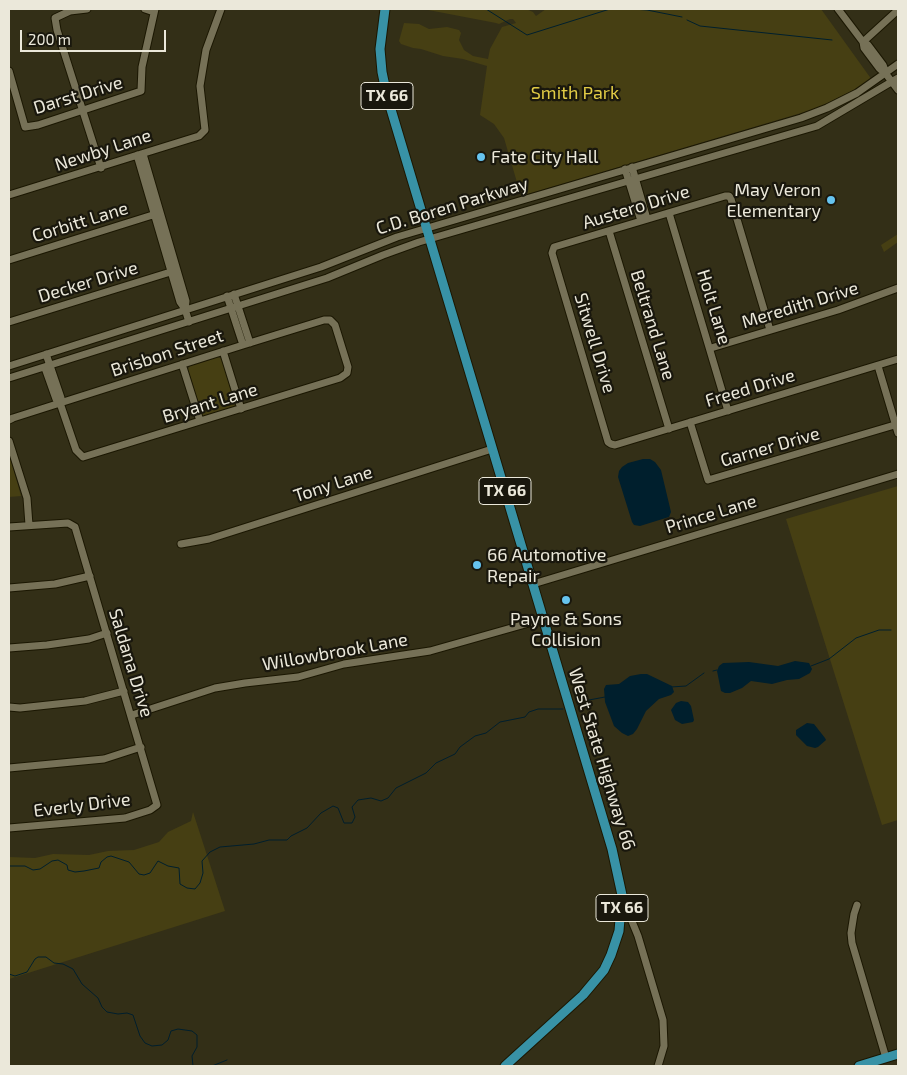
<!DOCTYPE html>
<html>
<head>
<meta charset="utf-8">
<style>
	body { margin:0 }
	#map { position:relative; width:907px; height:1075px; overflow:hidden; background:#332f17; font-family:"Exo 2",sans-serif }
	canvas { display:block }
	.frame { position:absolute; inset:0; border:10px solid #ebe8da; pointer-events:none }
	.scale { position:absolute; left:20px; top:30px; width:146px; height:22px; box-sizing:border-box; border:2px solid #ebe8da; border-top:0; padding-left:6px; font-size:15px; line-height:18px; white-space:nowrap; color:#ebe8da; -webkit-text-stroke:4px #19170d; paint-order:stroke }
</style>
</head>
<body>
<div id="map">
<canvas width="907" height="1075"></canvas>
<div class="frame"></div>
<div class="scale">200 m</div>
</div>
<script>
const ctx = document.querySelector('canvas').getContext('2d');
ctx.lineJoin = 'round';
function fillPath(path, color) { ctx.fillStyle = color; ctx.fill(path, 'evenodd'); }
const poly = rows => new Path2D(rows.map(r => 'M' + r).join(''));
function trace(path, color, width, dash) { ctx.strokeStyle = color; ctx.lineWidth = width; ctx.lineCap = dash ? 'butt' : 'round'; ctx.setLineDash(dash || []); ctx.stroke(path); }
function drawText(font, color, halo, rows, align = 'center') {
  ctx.font = font + ' "Exo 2",sans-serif'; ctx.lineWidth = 4.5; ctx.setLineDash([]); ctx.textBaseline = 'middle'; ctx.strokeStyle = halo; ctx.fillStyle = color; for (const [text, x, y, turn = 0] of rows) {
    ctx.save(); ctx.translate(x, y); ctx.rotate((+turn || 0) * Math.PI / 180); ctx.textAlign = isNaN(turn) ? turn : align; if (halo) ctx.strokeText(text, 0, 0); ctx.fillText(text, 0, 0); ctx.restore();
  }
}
fillPath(poly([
	[423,9,526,9,533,12,536,16,546,9,821,9,872,80,852,91,818,108,521,196,504,138,494,124,480,115,487,66,463,59,443,56,421,49,413,48,401,44,399,41,404,23,419,24,429,29,447,27,459,30,461,33,459,40,464,50,473,56,488,59,490,49,502,27,516,23,513,19,510,19,499,24,496,23],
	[898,234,898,242,884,252,881,245],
	[218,357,222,359,235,405,233,407,203,416,202,414,188,369,190,366],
	[9,454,21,496,9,497],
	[898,486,898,820,882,825,786,519],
	[193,812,225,911,9,979,9,857,35,858,53,854,89,855,108,851,134,850,159,842,168,832,191,821]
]), '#463f13');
fillPath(poly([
	[643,459,650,459,655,462,661,470,671,512,669,517,640,526,634,525,632,522,618,477,619,471,622,467,628,463],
	[795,661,809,663,812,669,810,673,799,679,787,680,772,684,751,681,742,688,730,693,725,693,721,691,717,671,719,666,723,663,749,662,778,666],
	[641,674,647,674,672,686,674,692,671,695,659,699,646,711,637,729,633,734,628,736,622,733,614,726,605,702,604,689,606,685,619,684,630,676],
	[681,701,688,702,691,706,694,720,693,722,682,724,675,720,671,710,676,703],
	[807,723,814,724,825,738,826,740,818,747,815,748,807,746,796,735,796,730]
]), '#001f2d');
trace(poly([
	[486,9,527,35,610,9],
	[633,9,647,10,682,17],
	[687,20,700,26,832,40],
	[811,666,829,659,856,638,879,630,891,630],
	[713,671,717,670],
	[671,687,686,686,704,673],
	[577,705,589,700,605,697],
	[9,866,25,866,33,870,40,869,52,861,58,860,67,865,68,870,75,872,84,871,99,868,101,862,107,857,111,856,129,862,139,874,144,875,150,873,158,861,168,866,179,868,180,884,187,888,195,889,200,883,203,873,202,861,210,852,220,847,254,844,269,840,287,840,291,836,307,828,321,813,333,806,338,808,344,823,352,823,355,817,352,807,358,800,371,798,381,801,388,798,396,788,426,773,436,763,455,754,460,747,475,736,486,733,500,722,525,717,529,712,538,709,563,709],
	[9,974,15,976,27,972,35,959,38,957,46,957,54,963,63,964,73,969,82,984,98,998,102,1007,107,1012,118,1014,127,1013,133,1015,140,1036,145,1043,152,1046,162,1045,168,1040,171,1031,178,1029,192,1031,197,1035,197,1047,192,1056,193,1066],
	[212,1066,227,1060]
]), '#001f2d', 1);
const minor = poly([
	[87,9,70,11,55,18,57,30,101,168],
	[145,9,154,12],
	[838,9,863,42,864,48,879,68,886,74,898,90],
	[863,42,898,10],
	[863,42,868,45,883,65,886,73],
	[9,71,25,127,38,125,141,91,142,67,155,9],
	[143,154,186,301,185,309],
	[137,155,180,302,185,309,189,322],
	[632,167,647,219],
	[625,169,641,221],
	[9,195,199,136,205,130,200,86,206,50,221,9],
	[669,213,728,411],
	[609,231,669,429],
	[9,260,159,213],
	[234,294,250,343],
	[227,296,243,345],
	[9,322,177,270],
	[770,330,731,199,729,196,725,196,554,247,552,253,608,442,611,444,615,445,898,359],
	[711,348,838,310,898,288],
	[223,351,241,409],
	[182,364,200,421],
	[9,366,321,267,397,237,801,118,827,108,857,93,898,64],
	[878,366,898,433],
	[45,368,56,399,60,403],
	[9,378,327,278,383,255,419,242,817,126,898,78],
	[9,420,13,418,60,403,243,345,324,320,330,320,335,325,348,367,347,373,340,378,83,457,76,450,60,403,61,398,46,354],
	[690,422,708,480,898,424],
	[9,441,27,498,29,525],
	[9,527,68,523,75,527,157,805,150,810,125,818,9,828],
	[181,544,209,539,492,449],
	[533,584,898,474],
	[9,588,55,584,90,576],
	[9,648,47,645,89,639,107,633],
	[9,707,20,708,85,701,124,691],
	[132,715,215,688,245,683,298,677,344,664,430,651,543,619],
	[9,768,104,759,141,747],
	[857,905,854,914,851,933,852,943,886,1058],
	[622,913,629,914,638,936,663,1020,664,1046,658,1066]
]);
const major = poly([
	[385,9,380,49,382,72,387,96,612,849,622,895,619,931,611,955,604,970,583,995,505,1066],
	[859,1066,898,1054]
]);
trace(minor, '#1b1702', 9);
trace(major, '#1b1702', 11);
trace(minor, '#767157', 7);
trace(major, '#3892a6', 9);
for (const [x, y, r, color] of [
	[481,157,5,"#66c4ef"],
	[831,200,5,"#66c4ef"],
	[477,565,5,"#66c4ef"],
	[566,600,5,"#66c4ef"]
]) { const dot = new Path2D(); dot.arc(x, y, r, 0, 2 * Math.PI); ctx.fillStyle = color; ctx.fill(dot); trace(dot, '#19170d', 2); }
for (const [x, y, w] of [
	[387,96,52],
	[505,491,52],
	[622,908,52]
]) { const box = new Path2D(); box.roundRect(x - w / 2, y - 13.5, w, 27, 4); ctx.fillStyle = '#19170d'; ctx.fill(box); trace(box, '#ebe8da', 1); }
drawText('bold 16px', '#ebe8da', null, [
	["TX 66",387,96],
	["TX 66",505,491],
	["TX 66",622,908]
]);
drawText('18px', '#e1cb45', '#19170d', [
	["Smith Park",575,93]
]);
drawText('18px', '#ebe8da', '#19170d', [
	["Darst Drive",78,95,-17],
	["Newby Lane",103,150,-18],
	["C.D. Boren Parkway",452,206,-17],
	["Austero Drive",636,207,-17],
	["Corbitt Lane",80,222,-17],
	["Decker Drive",88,282,-17],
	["Meredith Drive",800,305,-17],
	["Holt Lane",714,307,73],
	["Beltrand Lane",653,325,73],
	["Sitwell Drive",595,343,73],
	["Brisbon Street",167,353,-18],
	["Freed Drive",750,388,-17],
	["Bryant Lane",210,403,-17],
	["Garner Drive",770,447,-16],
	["Tony Lane",333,484,-18],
	["Prince Lane",711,514,-17],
	["Willowbrook Lane",335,652,-10],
	["Saldana Drive",131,663,73],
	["West State Highway 66",602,759,73],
	["Everly Drive",82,805,-7]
]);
drawText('18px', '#ebe8da', '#19170d', [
	["Fate City Hall",491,157],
	["May Veron",821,190,"right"],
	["Elementary",821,211,"right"],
	["66 Automotive",487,555],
	["Repair",487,576],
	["Payne & Sons",566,619,"center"],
	["Collision",566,640,"center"]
], 'left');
</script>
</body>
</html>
